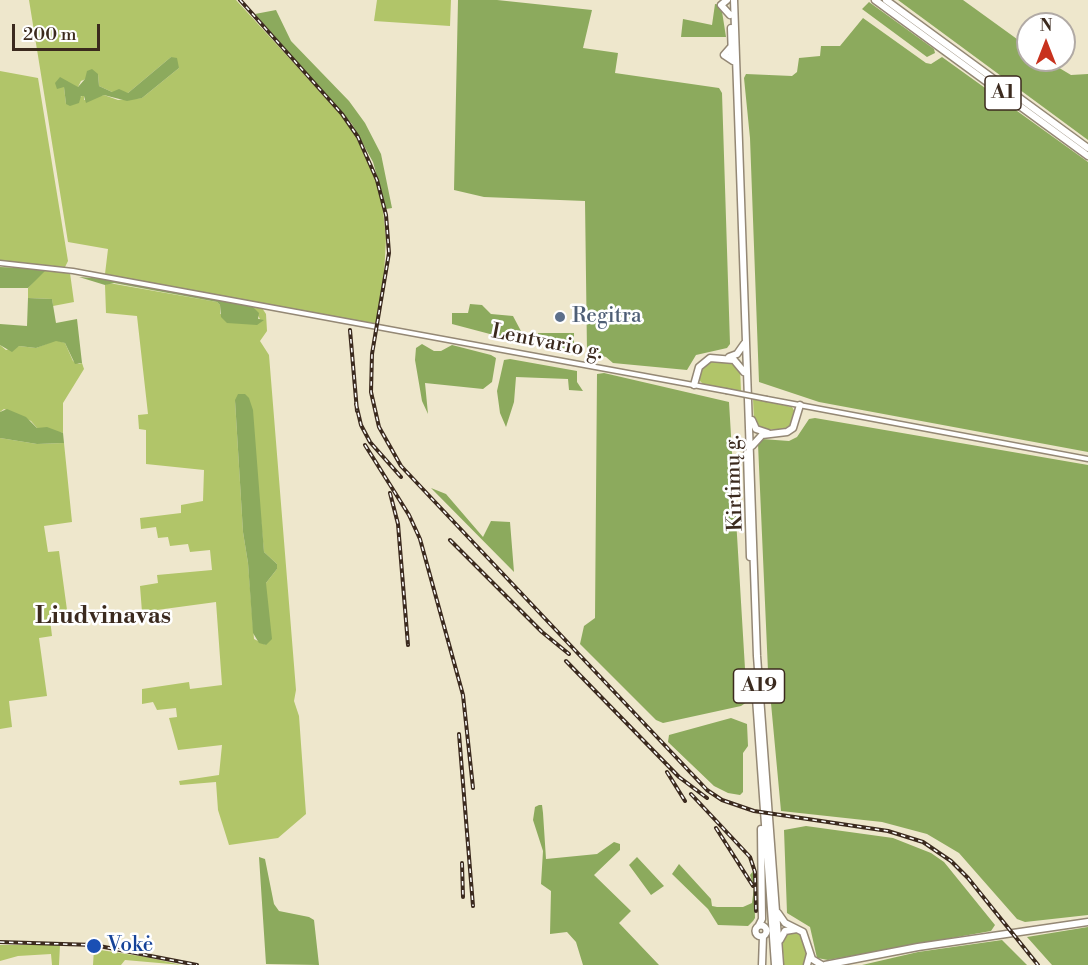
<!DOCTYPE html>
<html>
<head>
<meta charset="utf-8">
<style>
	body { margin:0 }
	#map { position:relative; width:1088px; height:965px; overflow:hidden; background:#eee7cc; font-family:"Libre Bodoni",serif }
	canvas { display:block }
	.north { position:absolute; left:1016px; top:12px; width:60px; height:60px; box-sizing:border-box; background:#fff; border:2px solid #b1aaa5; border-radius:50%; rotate:0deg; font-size:16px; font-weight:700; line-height:24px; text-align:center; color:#3b2a1e }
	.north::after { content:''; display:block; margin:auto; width:21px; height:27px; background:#c8321e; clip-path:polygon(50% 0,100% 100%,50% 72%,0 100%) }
	.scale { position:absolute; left:12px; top:24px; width:88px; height:27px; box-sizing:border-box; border:3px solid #3b2a1e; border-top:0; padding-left:8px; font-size:18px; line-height:21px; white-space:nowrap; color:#3b2a1e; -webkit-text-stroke:4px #fff; paint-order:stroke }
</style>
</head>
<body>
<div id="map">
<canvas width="1088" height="965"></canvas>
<div class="north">N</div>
<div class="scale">200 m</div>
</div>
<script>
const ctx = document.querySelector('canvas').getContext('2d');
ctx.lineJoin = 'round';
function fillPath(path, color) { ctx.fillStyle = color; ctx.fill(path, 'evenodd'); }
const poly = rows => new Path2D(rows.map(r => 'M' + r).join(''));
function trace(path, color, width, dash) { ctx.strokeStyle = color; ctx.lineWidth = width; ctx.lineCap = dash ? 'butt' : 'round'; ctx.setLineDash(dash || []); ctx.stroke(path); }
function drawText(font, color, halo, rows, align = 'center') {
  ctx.font = font + ' "Libre Bodoni",serif'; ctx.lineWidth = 5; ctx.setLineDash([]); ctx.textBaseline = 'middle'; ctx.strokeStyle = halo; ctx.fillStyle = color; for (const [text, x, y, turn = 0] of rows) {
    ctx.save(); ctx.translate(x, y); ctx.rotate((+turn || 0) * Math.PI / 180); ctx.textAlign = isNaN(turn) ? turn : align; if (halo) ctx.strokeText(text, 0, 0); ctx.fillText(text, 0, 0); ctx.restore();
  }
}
fillPath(poly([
	[29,0,236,0,345,119,356,137,374,174,382,200,386,239,384,275,377,324,105,274,108,249,68,242],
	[171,57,179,68,142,98,118,100,104,95,84,100,84,95,66,104,64,87,78,87,81,81,98,74,99,86,112,92,128,93],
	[377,0,451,0,450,26,374,21],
	[0,71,38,78,68,261,65,267,0,261],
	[45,269,70,273,74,302,53,306,52,299,28,298,28,288],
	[109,283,217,302,220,305,220,314,260,319,253,307,262,308,266,314,267,331,260,341,269,355,296,690,294,701,299,716,306,814,278,838,229,845,218,810,216,782,180,785,179,781,219,775,222,745,178,750,169,718,177,717,176,708,157,710,153,702,142,704,142,689,189,682,190,689,222,685,216,602,142,612,140,586,158,583,157,575,212,570,210,550,190,552,188,544,170,546,168,537,158,538,156,527,141,529,140,518,181,513,181,505,203,501,204,470,146,464,146,430,139,429,138,415,148,414,137,316,106,313,105,285],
	[235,400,256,470,264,552,277,564,277,569,266,583,266,645,254,639,248,563,243,532],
	[56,340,65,343,73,361,79,364,82,363,84,369,63,403,63,433,37,428,31,421,4,409,0,412,0,345,6,350,19,346,36,348],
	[730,360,740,368,741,391,703,384,699,380,703,365,711,361],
	[753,399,792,407,795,412,792,424,782,430,759,429,754,421],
	[0,438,37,444,64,443,72,522,44,526,48,552,59,551,67,610,49,611,52,636,39,638,47,696,9,701,12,727,0,729],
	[799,932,808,958,805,965,784,965,782,940,786,933],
	[0,945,60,945,59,965,52,965,51,954,18,956,0,961],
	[94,949,146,957,182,965,125,960,121,965,93,965]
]), '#b1c569');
fillPath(poly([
	[458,0,497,0,592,10,583,48,618,53,615,73,719,88,722,93,730,344,727,348,696,355,687,370,613,363,606,357,587,352,585,201,484,197,454,190],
	[898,0,963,0,1028,47,1028,60,1046,60,1071,75,1088,74,1088,140],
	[869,2,934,49,935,53,927,57,862,9],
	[715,4,721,5,726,37,681,37,683,19,712,25],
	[276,10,291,41,349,101,365,123,381,154,392,208,386,209,373,162,352,124,255,14],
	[863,18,926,63,931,64,942,57,1088,162,1088,452,819,402,759,382,750,138,744,78,746,74,792,76,797,72,799,58,820,56,821,46,840,46],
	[171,57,177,58,179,68,142,98,127,101,104,95,86,103,84,96,81,96,79,103,70,106,66,104,64,87,57,89,55,83,60,77,78,87,85,79,87,71,92,69,98,74,99,86,112,92,119,89,128,93],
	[0,267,45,269,46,270,28,288,0,288],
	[79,277,106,279,253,307,259,313,258,319,264,320,257,325,227,323,221,317,220,305,217,302,114,283,105,285],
	[28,298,52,299,56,323,77,319,82,363,75,364,65,343,56,341,36,348,19,346,12,352,0,345,0,324,27,326],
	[470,304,482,305,491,314,513,316,522,333,505,338,452,324,452,313,468,313],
	[538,333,574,333,574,350,541,345,538,342],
	[422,344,434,351,441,351,452,345,491,355,496,358,492,382,483,389,425,383,428,414,422,401,415,360,416,348],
	[510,359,577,371,577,382,583,391,569,390,568,379,516,377,514,402,506,427,500,413,497,391,504,360],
	[604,373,729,402,747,702,741,706,663,723,656,720,580,644,584,626,595,618,597,374],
	[238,394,245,394,249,398,253,410,264,552,277,564,277,569,266,583,272,639,266,645,259,643,253,633,248,563,243,532,235,400],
	[7,409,26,417,37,428,47,427,63,433,64,443,37,444,0,438,0,412],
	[815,418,1088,465,1088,915,1025,922,1017,919,959,853,927,834,882,822,781,811,768,671,758,444,762,439,789,441,797,437,809,419],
	[431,488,446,494,483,537,491,521,510,522,514,572],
	[731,718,747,724,748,746,743,753,743,792,740,795,728,793,714,786,668,742,669,735],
	[539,805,542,805,543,813,546,859,597,854,614,842,620,844,620,850,594,875,631,911,619,923,659,965,583,965,576,942,567,932,550,934,551,891,541,884,543,851,533,820,535,807],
	[806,826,893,838,931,853,944,862,995,925,991,931,828,960,817,958,810,927,787,913,784,830],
	[259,857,265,859,274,904,279,911,309,917,314,920,319,965,266,964],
	[637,857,664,886,651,895,629,865],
	[679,864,711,899,712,906,717,907,743,907,752,903,754,887,750,875,754,870,755,918,753,921,748,926,718,925,708,909,672,874],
	[1088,927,1088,965,1052,965,1027,937],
	[1002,940,1027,965,862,965,918,952]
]), '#8caa5d');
const secondary = poly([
	[0,263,73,271,726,391],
	[767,399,1088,459]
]);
const trunk = poly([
	[727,0,721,5,730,15],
	[734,0,757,656,780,965],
	[875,0,1088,156],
	[886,0,1088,148],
	[731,28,732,59],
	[731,47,724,55,733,61],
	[729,357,737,354,744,344],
	[694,385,699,367,710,358,734,360,744,372],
	[752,420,756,429,768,433],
	[752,446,762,435,787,432,793,428,800,405],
	[747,453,750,557],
	[755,684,775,965],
	[778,913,785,923,803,932,812,959,822,965],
	[759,925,762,919,761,829],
	'755.5 931a5.5 5.5 0 1 1 11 0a5.5 5.5 0 1 1-11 0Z',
	[780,940,785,931,797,929],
	[762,965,763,936],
	[807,965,810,954],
	[825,965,918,947,1088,922]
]);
trace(secondary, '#948875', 7);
trace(trunk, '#948875', 9);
trace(secondary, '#fff', 4);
trace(trunk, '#fff', 6);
const rail = poly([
	[240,0,342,114,358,137,377,180,386,215,389,253,372,354,371,392,379,427,401,466,707,790,722,800,754,811,888,831,923,842,951,861,968,878,1038,965],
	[350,330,357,411],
	[356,404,361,425,370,442,401,477],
	[365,445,409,515,420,539,463,695,473,788],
	[390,493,398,524,408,645],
	[450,540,542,632,569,654],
	[566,661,679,777,707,798],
	[459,734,473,906],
	[667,772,685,801],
	[691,794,750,857,755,872,756,911],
	[716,828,753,886],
	[462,863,463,897],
	[0,942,94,945,197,965]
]);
trace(rail, '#3b2a1e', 4);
trace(rail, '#fff', 1.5, [4.5]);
const secondaryBridge = poly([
	[726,391,767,399]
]);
trace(secondaryBridge, '#948875', 7, []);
trace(secondaryBridge, '#fff', 4);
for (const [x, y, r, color] of [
	[560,317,6,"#5c6f8a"],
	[94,946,8,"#1a4fb4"]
]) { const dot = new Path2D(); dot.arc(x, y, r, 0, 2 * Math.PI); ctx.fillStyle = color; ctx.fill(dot); trace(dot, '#fff', 2); }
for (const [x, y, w] of [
	[1003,93,36],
	[759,686,51]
]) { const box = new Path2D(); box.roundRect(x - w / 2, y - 17, w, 34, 4.5); ctx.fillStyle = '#fff'; ctx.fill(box); trace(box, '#3b2a1e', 1.5); }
drawText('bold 20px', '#3b2a1e', null, [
	["A1",1003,93],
	["A19",759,686]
]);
drawText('21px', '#4e5e75', '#fff', [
	["Regitra",572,317]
], 'left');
drawText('21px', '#3b2a1e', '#fff', [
	["Lentvario g.",547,343,11],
	["Kirtimų g.",735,483,-92]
]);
drawText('21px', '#164399', '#fff', [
	["Vokė",107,946]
], 'left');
drawText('bold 24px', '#3b2a1e', '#fff', [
	["Liudvinavas",103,617]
]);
</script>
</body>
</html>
